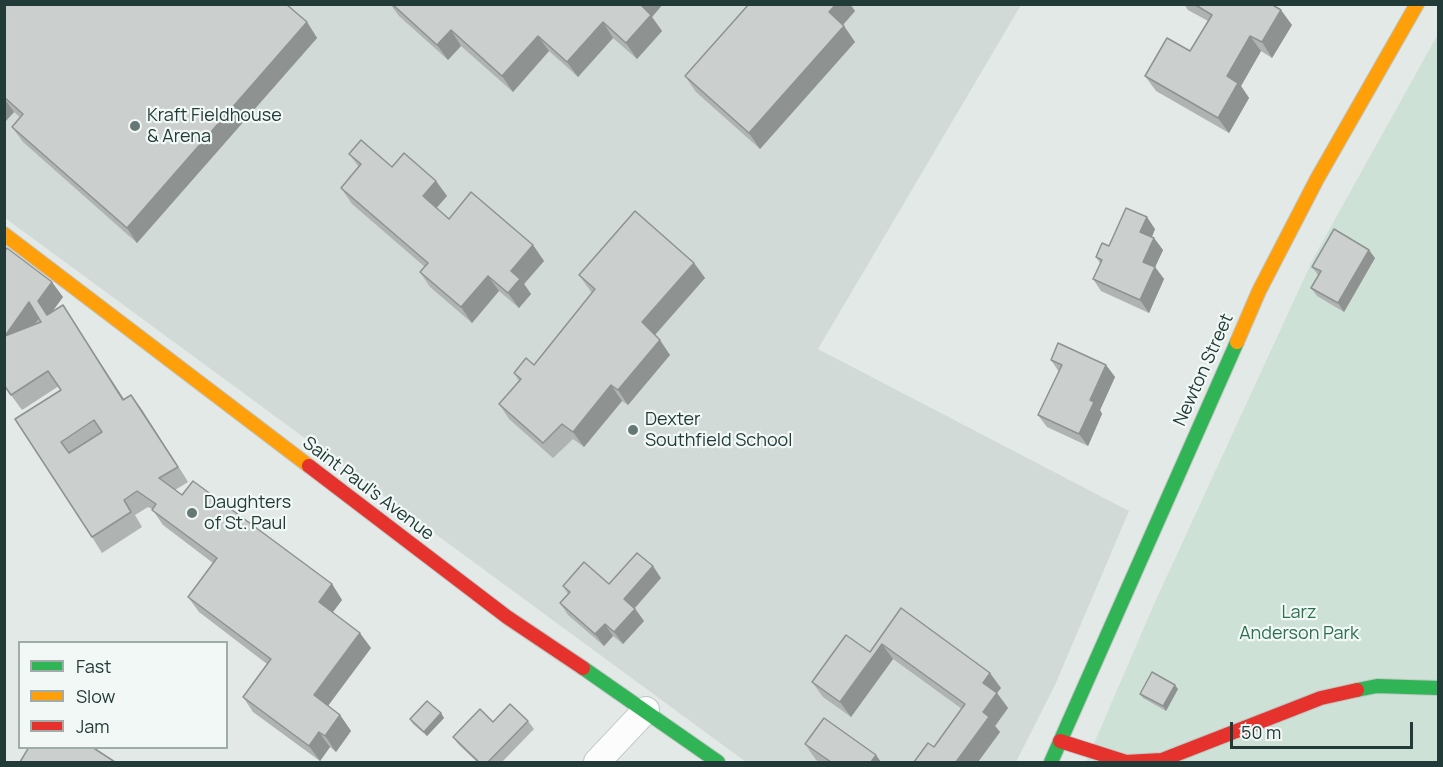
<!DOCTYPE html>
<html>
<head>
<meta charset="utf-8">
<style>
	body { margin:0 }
	#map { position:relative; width:1443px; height:767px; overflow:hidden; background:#e3e9e7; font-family:Manrope,sans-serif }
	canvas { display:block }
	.frame { position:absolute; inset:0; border:6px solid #223b38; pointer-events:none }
	.legend { position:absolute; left:18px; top:641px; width:210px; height:108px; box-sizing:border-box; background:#f2f8f6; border:2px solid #9facaa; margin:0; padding:8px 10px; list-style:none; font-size:18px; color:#223b38 }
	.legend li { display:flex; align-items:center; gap:12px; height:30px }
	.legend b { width:30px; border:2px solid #9facaa }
	.scale { position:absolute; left:1230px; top:722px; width:183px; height:27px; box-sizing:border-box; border:3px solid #223b38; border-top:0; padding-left:8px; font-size:18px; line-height:21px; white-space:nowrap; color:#223b38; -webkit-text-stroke:4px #f2f8f6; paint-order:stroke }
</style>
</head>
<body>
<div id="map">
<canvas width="1443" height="767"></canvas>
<div class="frame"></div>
<ul class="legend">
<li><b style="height:8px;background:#30b455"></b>Fast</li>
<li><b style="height:8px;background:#ff9f0a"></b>Slow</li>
<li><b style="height:8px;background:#e5322d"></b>Jam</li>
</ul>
<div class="scale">50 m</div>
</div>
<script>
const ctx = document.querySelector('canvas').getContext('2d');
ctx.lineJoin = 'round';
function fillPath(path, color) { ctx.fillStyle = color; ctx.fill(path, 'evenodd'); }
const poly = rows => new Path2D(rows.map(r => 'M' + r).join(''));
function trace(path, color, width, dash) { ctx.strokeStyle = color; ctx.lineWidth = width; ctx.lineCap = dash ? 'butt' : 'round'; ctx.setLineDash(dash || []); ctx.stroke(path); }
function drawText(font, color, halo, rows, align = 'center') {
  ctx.font = font + ' Manrope,sans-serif'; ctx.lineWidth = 4.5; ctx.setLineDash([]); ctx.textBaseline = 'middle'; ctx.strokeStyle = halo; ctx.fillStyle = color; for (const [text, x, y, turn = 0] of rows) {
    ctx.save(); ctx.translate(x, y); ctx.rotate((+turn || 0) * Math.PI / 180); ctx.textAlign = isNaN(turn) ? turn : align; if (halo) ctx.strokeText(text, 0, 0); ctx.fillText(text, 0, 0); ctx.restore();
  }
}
fillPath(poly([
	[5,5,1021,5,818,349,1129,511,1055,685,1016,762,746,762,5,218]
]), '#d2dad7');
fillPath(poly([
	[1438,34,1438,762,1086,762,1155,602,1314,257]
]), '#cde1d6');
const street = poly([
	[597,762,646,710]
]);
const fast = poly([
	[583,668,718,762],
	[1357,690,1377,686,1438,688],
	[1051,762,1237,342]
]);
const slow = poly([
	[4,234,309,466],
	[1237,342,1259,291,1317,179,1417,4]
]);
const jam = poly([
	[309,466,507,617,583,668],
	[1060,741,1126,762,1162,760,1321,698,1357,690]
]);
trace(street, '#c0c6c4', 28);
trace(fast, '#bfc6c4', 16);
trace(slow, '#bfc6c4', 16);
trace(jam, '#bfc6c4', 16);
trace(street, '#fbfcfb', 26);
trace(fast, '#30b455', 14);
trace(slow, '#ff9f0a', 14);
trace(jam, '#e5322d', 14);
fillPath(poly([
	[4,4,307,22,317,38,137,243,23,142,12,127,20,117,14,112,4,123],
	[390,4,663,4,652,17,662,31,637,59,613,38,578,77,549,51,513,92,461,46,448,60,399,16],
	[1184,4,1271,4,1292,25,1272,58,1261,51,1241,86,1249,98,1229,133,1156,91,1145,76,1190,51,1208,21,1188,10],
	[855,11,843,25,855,42,760,149,696,92,685,76],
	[349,154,436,181,447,196,436,208,449,219,533,245,544,261,524,284,531,294,519,308,499,291,472,323,430,287,420,272,425,267,352,204,341,188,359,167],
	[1155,229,1152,237,1154,238,1163,250,1155,267,1164,279,1149,313,1101,291,1093,279,1100,263,1096,257,1109,246],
	[7,248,63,297,51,313,73,321,124,399,131,395,142,410,188,482,175,490,182,495,332,584,342,600,333,612,371,648,328,706,340,715,351,731,336,752,330,747,320,761,253,712,243,697,267,664,199,612,188,597,213,563,163,525,152,509,148,507,135,515,142,527,102,553,92,537,15,419,61,390,59,386,22,410,11,395],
	[1375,258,1344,312,1317,296,1311,288,1318,275,1312,267],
	[694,263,705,278,655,335,670,355,628,405,622,401,584,447,573,439,553,458,509,419,499,404,519,381,514,373,534,365,592,293,579,275],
	[1051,360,1106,365,1115,377,1100,410,1102,414,1088,446,1047,427,1038,415,1059,372],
	[661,578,635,608,644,621,623,644,613,636,604,646,568,615,560,603,568,594,563,586,609,584],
	[901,608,1001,688,997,693,1008,708,995,726,1000,732,978,762,914,762,934,747,962,709,893,659,851,717,823,697,812,682,870,652],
	[1178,689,1166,711,1143,698,1140,694],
	[441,713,444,718,427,736,413,724,410,719],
	[528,721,534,729,502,762,477,762,459,745,453,737,493,722],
	[805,744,881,762,820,762,816,760]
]), '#afb3b2');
fillPath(poly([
	[639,4,663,4,652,17,662,31,637,59,626,43],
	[836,4,850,4,855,11,840,28,829,12],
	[1281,10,1292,25,1272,58,1262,42],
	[307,22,317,38,137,243,127,228],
	[603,22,613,38,578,77,567,62],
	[844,26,855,42,760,149,749,133],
	[451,30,461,46,448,60,437,45],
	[538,36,549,51,513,92,502,76],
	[1250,36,1261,51,1241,86,1249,98,1229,133,1218,118,1227,76],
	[4,98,14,112,4,123],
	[436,181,447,196,433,212,423,196],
	[1147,217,1155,229,1149,244,1140,232],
	[1154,238,1163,250,1152,274,1143,262],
	[533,245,544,261,524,284,531,294,519,308,508,293,511,271],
	[1369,250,1375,258,1344,312,1338,303],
	[694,263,705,278,653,337,642,322],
	[1155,267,1164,279,1149,313,1140,300],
	[488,276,499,291,472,323,461,307],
	[52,282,63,297,49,316,58,331,38,301],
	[29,302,40,317,15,351,5,336],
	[63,305,73,321,134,415,123,400],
	[660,340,670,355,628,405,618,390],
	[1106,365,1115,377,1100,410,1102,414,1088,446,1079,434,1090,400],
	[611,385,622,401,584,447,573,432],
	[131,395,142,410,188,482,178,467],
	[653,566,661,578,632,611,624,599],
	[332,584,342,600,329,617,319,602],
	[635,609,644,621,623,644,614,632],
	[605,624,613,636,604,646,595,634],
	[360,633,371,648,324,711,314,695],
	[882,644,893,659,851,717,840,702],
	[990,673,1001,688,997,693,1008,708,995,726,1000,732,978,762,956,762,983,712,983,683],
	[1175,685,1178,689,1166,711,1163,706],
	[441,713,444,718,427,736,424,732],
	[340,715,351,731,336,752,325,736],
	[319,732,330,747,320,761,309,746],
	[876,755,881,762,871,762]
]), '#8e9291');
const building = poly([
	[4,4,286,4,307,22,127,228,12,127,23,114,4,97,4,4],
	[392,4,640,4,651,15,626,43,603,22,567,62,538,36,502,76,451,30,437,45,392,4],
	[749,4,836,4,829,12,844,26,749,133,685,76,749,4],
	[1194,4,1271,4,1281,10,1262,42,1250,36,1227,76,1238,83,1218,118,1145,76,1167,38,1190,51,1212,15,1194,4],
	[361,140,392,167,404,153,436,181,423,196,449,219,471,192,533,245,511,271,520,279,508,293,488,276,461,307,420,272,428,263,341,188,361,164,349,154,361,140],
	[1126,208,1147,217,1140,232,1154,238,1143,262,1155,267,1140,300,1093,279,1102,260,1096,257,1102,243,1109,246,1126,208],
	[635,211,694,263,642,322,660,340,618,390,611,385,573,432,562,424,543,443,499,404,521,379,514,373,526,358,534,365,595,289,579,275,635,211],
	[1334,229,1369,250,1338,303,1311,288,1321,271,1312,267,1334,229],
	[7,248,52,282,38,301,47,315,63,305,123,400,131,395,178,467,159,478,182,495,193,481,332,584,319,602,360,633,314,695,340,715,325,736,319,732,309,746,243,697,271,659,188,597,217,558,152,510,156,504,137,491,124,500,131,512,92,537,15,419,61,390,48,371,11,395,4,385,4,252,7,248],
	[29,302,41,322,5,336,29,302],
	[94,420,102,432,69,453,61,442,94,420],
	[1058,343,1106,365,1090,400,1094,402,1079,434,1038,415,1062,365,1051,360,1058,343],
	[637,553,653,566,624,599,635,609,614,632,605,624,595,634,560,603,570,592,563,586,584,562,609,584,637,553],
	[901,608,990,673,983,683,997,693,983,712,989,717,956,762,914,762,928,743,934,747,965,704,882,644,840,702,812,682,846,635,870,652,901,608],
	[1152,672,1175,685,1163,706,1140,694,1152,672],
	[427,701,441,713,424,732,410,719,427,701],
	[510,704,528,721,488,762,479,762,453,737,480,709,493,722,510,704],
	[824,718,876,755,871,762,831,762,805,744,824,718],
	[29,747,92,747,115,762,20,762,29,747]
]);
fillPath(building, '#cbd0cf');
trace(building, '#8e9291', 1.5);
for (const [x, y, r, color] of [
	[135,126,6,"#667875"],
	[633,430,6,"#667875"],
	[192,513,6,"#667875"]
]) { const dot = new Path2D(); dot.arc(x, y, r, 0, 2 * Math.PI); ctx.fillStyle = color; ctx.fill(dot); trace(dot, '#f2f8f6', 2); }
drawText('18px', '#223b38', '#f2f8f6', [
	["Kraft Fieldhouse",147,116],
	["& Arena",147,137],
	["Dexter",645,420],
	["Southfield School",645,441],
	["Daughters",204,503],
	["of St. Paul",204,524]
], 'left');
drawText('18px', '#223b38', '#f2f8f6', [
	["Newton Street",1204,370,-66],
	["Saint Paul's Avenue",368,489,37]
]);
drawText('18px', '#2e7052', '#f2f8f6', [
	["Larz",1299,613],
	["Anderson Park",1299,634]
]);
</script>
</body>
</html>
